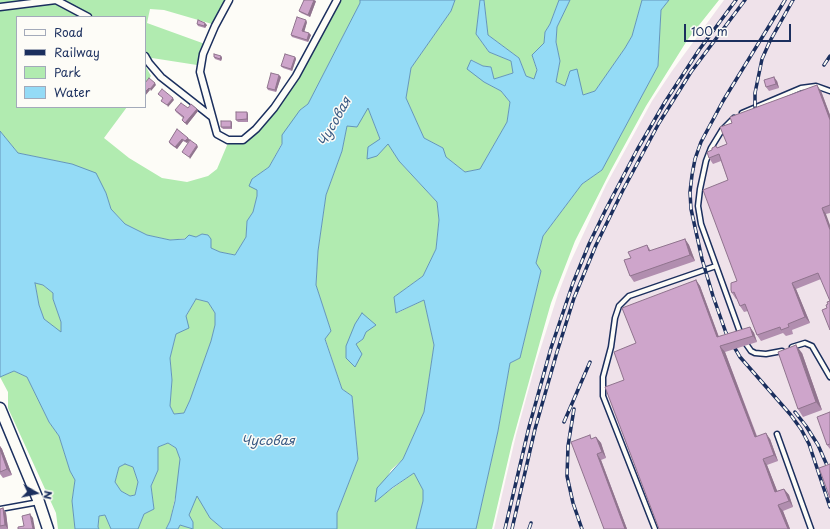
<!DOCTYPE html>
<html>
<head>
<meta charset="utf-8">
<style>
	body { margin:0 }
	#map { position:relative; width:830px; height:529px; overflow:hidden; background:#fdfcf7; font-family:"Playpen Sans",sans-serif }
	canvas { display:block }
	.legend { position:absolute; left:16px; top:16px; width:130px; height:92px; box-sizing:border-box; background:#fdfcf7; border:1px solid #a3aaba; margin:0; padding:5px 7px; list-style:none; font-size:12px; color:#1b2f5e }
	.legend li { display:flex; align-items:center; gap:8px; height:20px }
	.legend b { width:20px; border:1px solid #a3aaba }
	.north { position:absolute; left:16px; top:473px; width:40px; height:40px; -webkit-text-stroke:3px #fdfcf7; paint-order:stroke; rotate:99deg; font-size:11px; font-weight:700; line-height:16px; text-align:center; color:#1b2f5e }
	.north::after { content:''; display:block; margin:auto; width:14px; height:18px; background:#1b2f5e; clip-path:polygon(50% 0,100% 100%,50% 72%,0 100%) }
	.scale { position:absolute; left:684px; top:24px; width:107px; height:18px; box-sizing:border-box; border:2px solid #1b2f5e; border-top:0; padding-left:5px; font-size:12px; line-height:14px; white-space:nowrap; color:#1b2f5e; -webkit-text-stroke:3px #fdfcf7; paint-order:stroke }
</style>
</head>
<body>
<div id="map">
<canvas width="830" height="529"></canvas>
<ul class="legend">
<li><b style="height:5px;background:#fdfcf7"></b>Road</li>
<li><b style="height:5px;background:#1b2f5e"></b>Railway</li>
<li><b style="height:11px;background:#b1ebb0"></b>Park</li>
<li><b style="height:11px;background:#94dbf6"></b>Water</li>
</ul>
<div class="north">N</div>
<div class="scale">100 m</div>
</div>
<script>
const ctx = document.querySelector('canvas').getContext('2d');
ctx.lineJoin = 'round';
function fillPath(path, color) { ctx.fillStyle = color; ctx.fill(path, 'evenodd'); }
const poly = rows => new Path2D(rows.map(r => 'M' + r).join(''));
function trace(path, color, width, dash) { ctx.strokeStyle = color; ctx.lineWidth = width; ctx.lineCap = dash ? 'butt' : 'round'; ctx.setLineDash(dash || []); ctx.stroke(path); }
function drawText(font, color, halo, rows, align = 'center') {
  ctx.font = font + ' "Playpen Sans",sans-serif'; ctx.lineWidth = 3; ctx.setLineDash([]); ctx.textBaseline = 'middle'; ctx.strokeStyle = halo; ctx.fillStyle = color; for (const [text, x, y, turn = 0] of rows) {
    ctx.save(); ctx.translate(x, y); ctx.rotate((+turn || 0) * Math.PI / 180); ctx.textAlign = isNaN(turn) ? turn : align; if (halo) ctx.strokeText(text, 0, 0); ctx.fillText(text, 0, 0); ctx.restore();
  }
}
fillPath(poly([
	[724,0,830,0,830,529,494,529,516,435,535,366,558,294,570,263,606,185,652,101,672,71]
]), '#efe2ea');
fillPath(poly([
	[0,0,226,0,212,24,164,10,150,9,147,23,205,44,199,55,197,65,152,58,145,65,151,76,145,84,145,17,17,17,17,107,127,107,104,138,129,158,162,178,187,182,208,176,217,169,228,143,242,143,256,132,268,119,339,0,360,0,360,3,308,104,300,110,269,167,252,179,257,190,257,196,253,212,247,221,246,237,235,255,220,252,211,248,208,235,202,234,196,237,170,240,147,235,125,224,111,209,106,193,72,164,18,153,0,131],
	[455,0,480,0,476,34,489,52,511,61,513,73,494,79,491,67,483,66,472,60,484,82,501,91,510,102,507,122,480,169,465,172,446,157,443,148,424,138,406,98,411,68,451,11],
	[484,0,559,0,550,24,545,32,544,44,532,55,537,71,534,79,526,76,519,58,488,35],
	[570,0,642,0,632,36,625,48,595,91,583,95,570,71,565,86,556,82,560,61,556,42,557,27],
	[669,0,719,0,688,39,646,106,611,170,575,241,551,303,541,338,512,443,492,529,476,529,498,431,510,363,520,358,541,271,536,263,543,236,582,184,602,170,658,66,661,10],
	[368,108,380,139,377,156,388,143,399,161,437,202,439,220,436,249,423,276,394,297,397,313,424,300,434,345,424,412,403,459,391,470,375,501,414,473,423,490,423,501,416,529,337,529,337,513,358,459,352,396,342,389,325,338,331,331,316,285,318,251,326,195,342,151,347,125],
	[368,317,366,332,363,339,356,344],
	[35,282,43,285,53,293,53,299,61,322,61,333,44,319,39,305],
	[196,299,208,302,215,313,215,325,211,341,190,400,184,413,174,414,170,406,172,380,170,358,176,334],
	[14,371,27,377,49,422,59,436,70,471,75,480,72,501,75,529,58,529,56,513,8,408,8,392,0,377],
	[168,443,176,448,180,459,178,484,170,521,166,529,138,529,144,514,154,509,151,486,158,470,158,447],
	[125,464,133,467,138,482,135,495,130,496,121,491,115,482,119,467],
	[197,495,210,518,223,529,178,529,180,525,193,529,193,522,189,515],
	[105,515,111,529,99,529,98,527,99,516]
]), '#b1ebb0');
const water = poly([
	[360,0,455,0,451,11,411,68,406,98,424,138,443,148,446,157,465,172,480,169,507,122,510,102,501,91,484,82,467,69,471,60,483,66,491,67,494,79,513,73,511,61,489,52,476,34,480,0,484,0,488,35,519,58,526,76,534,79,537,70,532,55,544,43,545,32,550,24,559,0,570,0,557,27,556,42,560,61,556,82,565,86,570,71,577,69,583,95,595,91,625,48,632,36,642,0,669,0,661,10,658,66,602,170,582,184,543,236,536,263,541,271,520,358,510,363,498,431,476,529,416,529,423,501,423,490,414,473,392,488,375,502,377,488,403,459,424,412,434,345,424,300,396,313,394,297,423,276,436,249,439,220,437,202,399,161,388,144,377,156,367,159,368,147,380,139,368,108,357,127,347,126,342,151,326,195,318,251,316,285,331,331,325,339,342,389,352,396,358,459,337,513,337,529,223,529,210,518,197,496,189,515,193,522,193,529,180,525,178,529,166,529,170,521,175,501,180,459,176,448,168,443,158,447,158,470,151,486,154,509,144,514,138,529,111,529,105,515,99,516,98,527,99,529,75,529,72,501,75,480,70,471,59,436,49,422,27,377,14,371,0,377,0,131,18,153,72,164,96,173,106,193,111,209,125,224,147,235,170,240,185,239,189,235,196,237,202,234,208,235,211,239,211,248,220,252,235,255,246,237,247,221,253,212,257,196,257,190,249,186,252,179,269,167,282,144,282,135,300,110,308,104,360,3,360,0],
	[35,283,43,285,53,293,53,299,61,322,61,332,44,319,39,305,35,283],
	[196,299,208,302,215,313,215,325,211,341,190,400,184,413,174,414,170,406,172,380,170,358,176,334,189,328,186,316,196,299],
	[125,464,133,467,138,482,135,495,130,496,121,491,115,482,119,467,125,464],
	[362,313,376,325,366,332,363,339,356,344,362,354,355,367,346,358,346,346,355,324,362,313]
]);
fillPath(water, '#94dbf6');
trace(water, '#6496b9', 1);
const service = poly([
	[742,113,801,88,816,86,830,91],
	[734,118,722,130,711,148,706,161,700,189,698,206,701,224,741,335],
	[744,341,751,351,755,353,766,354,782,351],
	[792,347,805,343,812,346,830,377],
	[777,434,811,529],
	[0,509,39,502],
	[655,529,603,396,603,377,611,347,615,318,619,306,629,296,716,266]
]);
const pedestrian = poly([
	[229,0,215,26,203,54,200,72,217,134,228,140,243,140,256,129,274,108,296,76,337,0],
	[0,7,56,0,88,17],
	[145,56,149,63,161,77,212,117]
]);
const tertiary = poly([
	[0,408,39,502,48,529]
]);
trace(service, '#1b2f5e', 7);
trace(pedestrian, '#1b2f5e', 9);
trace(tertiary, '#1b2f5e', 13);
trace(service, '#fdfcf7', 4);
trace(pedestrian, '#fdfcf7', 6);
trace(tertiary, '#fdfcf7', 10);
const rail = poly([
	[785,0,723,101,701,142,695,159,692,175,690,192,691,209,702,259,713,296,726,333,740,357,790,414,801,429,809,444,830,507],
	[824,65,830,56],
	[758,118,755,107,755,93,762,59,770,41,793,0],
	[574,409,568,446,567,476,573,503,582,529],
	[795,412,806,426,818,445,830,472],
	[564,422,590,362],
	[505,529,529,427,551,348,573,283,589,244,606,209,637,150,665,102,699,50,736,0],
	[512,529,535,429,557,352,574,298,596,245,623,190,659,123,691,72,745,0],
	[529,529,531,523]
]);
trace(rail, '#1b2f5e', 3.5);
trace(rail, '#fdfcf7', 2, [6]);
fillPath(poly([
	[316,1,310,17,301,13,299,11],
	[307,22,304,31,311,35,308,42,292,37,291,35],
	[197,24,207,25,205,28,198,26],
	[221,56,222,58,221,61,215,59,214,57],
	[295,57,296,59,292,71,283,68,281,66],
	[281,77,276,92,268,90,267,88],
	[777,81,779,88,769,91,766,87],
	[821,91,830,115,830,213,826,214,821,279,796,289,810,323,792,330,793,334,786,336,783,333,761,341,757,335,748,311,744,312,740,306,737,299,736,299,732,293,737,281,728,180,721,161,713,164,709,158,712,150,727,144],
	[188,108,198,111,187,125,182,120,183,118,176,112,175,110],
	[248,114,248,122,238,122,236,120],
	[231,121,232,123,232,129,223,129,221,127],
	[177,129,190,140,187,143,183,141,177,149,170,144,169,142],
	[685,239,689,245,695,261,634,282,630,276,631,258,647,245,651,251],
	[696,280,700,286,719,337,750,327,754,333,757,342,725,352,757,436,770,439,778,461,767,465,777,491,784,489,789,495,793,507,783,511,790,529,659,529,624,380,636,343],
	[802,353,822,410,803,417,798,409],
	[830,412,830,449,827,445],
	[596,437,601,443,606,458,601,460,627,529,604,529,592,439],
	[0,446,2,449,12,475,3,478,0,474],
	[3,508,6,513,8,529,0,529,0,509]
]), '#b18eaf');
fillPath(poly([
	[314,0,316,1,310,17,308,15],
	[306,20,307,22,304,33,302,31],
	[205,23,207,25,205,28,204,26],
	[309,33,311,35,308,42,307,40],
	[221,56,222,58,221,61,220,59],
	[295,57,296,59,292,71,291,69],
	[279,75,281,77,276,92,275,90],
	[774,77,777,81,779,88,776,84],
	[155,83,156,85,151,91,150,89],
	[817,85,821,91,830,115,830,120],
	[149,88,150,90,145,96,145,92],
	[173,98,174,100,168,107,167,105],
	[197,109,198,111,187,125,185,123],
	[247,112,248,114,248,122,247,119],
	[231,121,232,123,232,129,231,127],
	[188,138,190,140,187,143,185,141],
	[182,139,183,141,177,149,175,147],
	[197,145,198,147,190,159,189,157],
	[822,208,826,214,830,225,830,230],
	[685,239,689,245,695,261,690,255],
	[696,280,700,286,721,343,717,337],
	[792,283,796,289,810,323,805,317],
	[750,327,754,333,757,342,753,336],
	[796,345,802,353,822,410,816,402],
	[720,346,725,352,759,443,755,437],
	[766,433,770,439,778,461,774,455],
	[596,437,601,443,606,458,602,452],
	[0,446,2,449,12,475,7,469,0,449],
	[597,454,601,460,627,529,625,529],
	[763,459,767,465,780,498,775,492],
	[784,489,789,495,793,507,789,501],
	[778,505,783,511,790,529,788,529],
	[3,508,6,513,8,529,5,525],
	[30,514,33,518,35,529,33,529]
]), '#90748e');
const building = poly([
	[304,0,314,0,308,15,299,11,304,0],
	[297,17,306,20,302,31,309,33,307,40,291,35,297,17],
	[198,20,205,23,204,26,197,24,198,20],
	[214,54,221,56,220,59,214,57,214,54],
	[285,54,295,57,291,69,281,66,285,54],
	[271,73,279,75,275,90,267,88,271,73],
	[774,77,776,84,766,87,764,80,774,77],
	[149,78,155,83,150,89,149,88,145,92,145,83,149,78],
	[817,85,830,120,830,205,822,208,830,230,830,301,818,273,792,283,805,317,788,324,789,327,781,330,780,327,757,335,745,304,740,306,734,292,732,293,731,290,731,283,737,281,703,190,728,180,719,154,709,158,707,152,712,150,712,148,716,146,717,148,727,144,720,127,732,123,730,117,817,85],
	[162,89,173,98,167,105,161,101,163,98,158,94,162,89],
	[181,103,188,108,191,104,197,109,185,123,182,120,184,117,175,110,181,103],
	[236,112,247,112,247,119,236,120,236,112],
	[221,121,231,121,231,127,221,127,221,121],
	[177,129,188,138,185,141,182,139,175,147,169,142,177,129],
	[190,140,197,145,189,157,182,152,190,140],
	[685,239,690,255,630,276,624,260,631,258,628,252,647,245,649,251,685,239],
	[696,280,717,337,750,327,753,336,720,346,755,437,766,433,774,455,763,459,775,492,784,489,789,501,778,505,788,529,659,529,605,387,624,380,614,352,636,343,622,308,696,280],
	[830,301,830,330,822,310,827,308,826,305,828,304,827,302,830,301],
	[796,345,816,402,798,409,778,352,796,345],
	[830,412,830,444,827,445,817,417,830,412],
	[590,435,591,439,596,437,602,452,597,454,625,529,604,529,571,442,590,435],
	[0,449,7,469,0,472,0,449],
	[830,464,830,498,819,468,830,464],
	[3,508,5,525,0,526,0,509,3,508],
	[30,514,33,529,18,529,18,527,24,526,22,516,30,514]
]);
fillPath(building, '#cea5cb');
trace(building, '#90748e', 1);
drawText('italic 13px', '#395a84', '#fdfcf7', [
	["Чусовая",335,122,-61],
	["Чусовая",268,441]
]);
</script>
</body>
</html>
